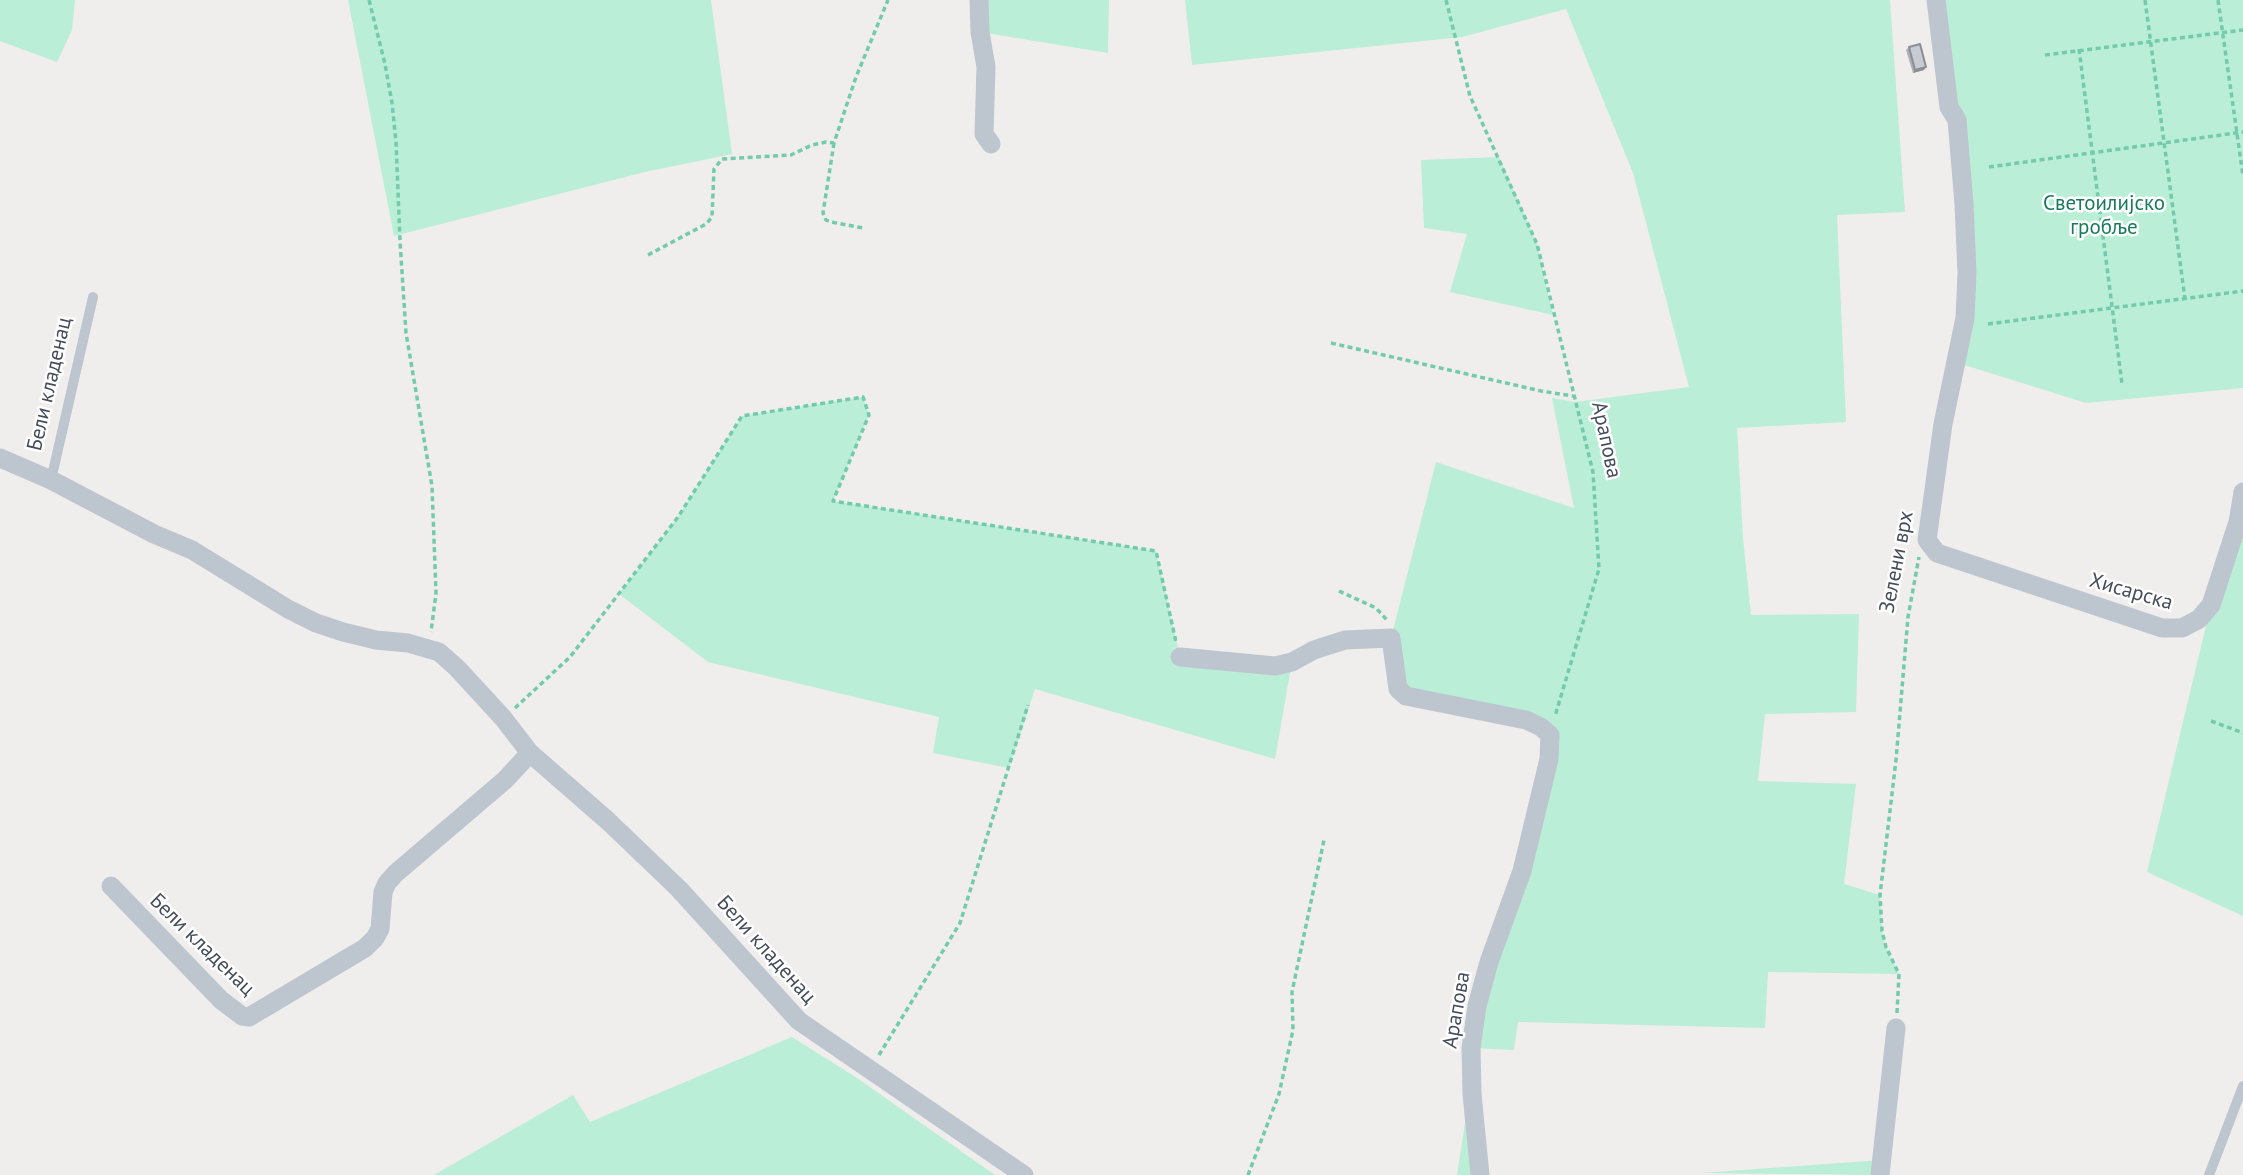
<!DOCTYPE html>
<html>
<head>
<meta charset="utf-8">
<style>
	body { margin:0 }
	canvas { display:block; background:#f0eded }
</style>
</head>
<body>
<canvas width="2243" height="1175"></canvas>
<script>
const ctx = document.querySelector('canvas').getContext('2d');
ctx.lineJoin = 'round';
function fillPath(path, color) { ctx.fillStyle = color; ctx.fill(path, 'evenodd'); }
const poly = rows => new Path2D(rows.map(r => 'M' + r).join(''));
function trace(path, color, width, dash) { ctx.strokeStyle = color; ctx.lineWidth = width; ctx.lineCap = dash ? 'butt' : 'round'; ctx.setLineDash(dash || []); ctx.stroke(path); }
function drawText(font, color, halo, rows, align = 'center') {
  ctx.font = font + ' "PT Sans",sans-serif'; ctx.lineWidth = 5; ctx.setLineDash([]); ctx.textBaseline = 'middle'; ctx.strokeStyle = halo; ctx.fillStyle = color; for (const [text, x, y, turn = 0] of rows) {
    ctx.save(); ctx.translate(x, y); ctx.rotate((+turn || 0) * Math.PI / 180); ctx.textAlign = isNaN(turn) ? turn : align; if (halo) ctx.strokeText(text, 0, 0); ctx.fillText(text, 0, 0); ctx.restore();
  }
}
fillPath(poly([
	[0,0,75,0,72,30,57,62,0,41],
	[348,0,711,0,732,154,645,172,394,236],
	[979,0,1109,0,1108,53,980,32],
	[1185,0,1890,0,1905,212,1837,215,1846,422,1737,428,1743,538,1751,615,1859,614,1856,712,1765,714,1758,781,1856,784,1844,884,1880,895,1882,931,1886,947,1899,974,1768,972,1765,1028,1518,1022,1514,1050,1472,1048,1480,1175,1457,1175,1466,1117,1471,1048,1550,735,1406,696,1391,638,1436,462,1574,508,1552,398,1575,402,1689,387,1633,173,1566,9,1462,37,1192,65],
	[1936,0,2243,0,2243,388,2086,403,1955,362,1967,273],
	[1499,157,1537,244,1553,315,1450,292,1467,234,1424,228,1421,160],
	[863,397,869,415,833,501,1156,551,1180,657,1292,662,1275,759,1035,689,1009,768,933,753,939,717,708,662,619,594,678,517,742,416],
	[2243,492,2243,916,2147,872,2211,605],
	[792,1037,857,1078,995,1175,434,1175,573,1095,590,1122],
	[1882,1160,1880,1175,1701,1173]
]), '#bbeed6');
trace(poly([
	[369,0,385,64,392,103,396,142,400,241,406,333,432,486,436,593,431,632],
	[1446,0,1470,96,1537,244,1593,472,1599,569,1555,716],
	[2145,0,2185,299],
	[2218,0,2243,176],
	[2079,49,2122,384],
	[2045,55,2243,30],
	[834,143,823,213,826,220,831,222,863,228],
	[1989,167,2243,132],
	[648,255,706,224,712,217,714,169,722,159,791,155,812,145,826,142,834,143,856,77,888,0],
	[1988,324,2243,291],
	[1331,343,1541,391,1573,396],
	[1339,591,1376,608,1387,620],
	[515,708,570,657,678,517,742,416,863,397,869,415,833,501,1156,551,1176,642],
	[2211,721,2243,733],
	[1897,1013,1899,974,1886,947,1882,931,1880,895,1896,760,1908,617,1919,557],
	[879,1055,960,923,1028,705],
	[1248,1175,1279,1094,1293,1030,1292,992,1324,840]
]), '#73cbad', 3.5, [5, 3.5]);
trace(poly([
	[51,480,93,297],
	[2209,1175,2243,1086]
]), '#bdc5cf', 10);
trace(poly([
	[979,0,980,32,986,67,984,134,991,144],
	[1936,0,1949,107,1957,120,1964,204,1967,273,1965,318,1943,424,1927,540,1937,553,2162,628,2182,628,2199,619,2211,605,2238,522,2243,492],
	[0,458,51,480,154,534,192,550,288,609,316,623,343,632,376,640,408,643,439,652,457,668,503,718,530,753,608,821,679,889,799,1021,1024,1175],
	[1180,657,1275,666,1292,662,1314,650,1345,640,1391,638,1398,689,1406,696,1526,720,1541,727,1550,735,1549,759,1522,871,1489,962,1477,1006,1471,1048,1472,1094,1480,1175],
	[111,886,221,1000,242,1016,249,1017,365,948,375,938,380,929,383,892,387,883,396,873,505,780,530,753],
	[1880,1175,1896,1028]
]), '#bdc5cf', 19);
fillPath(poly([
	[1909,47,1924,70,1913,73,1906,50]
]), '#adafb5');
fillPath(poly([
	[1926,67,1924,70,1913,73,1915,70]
]), '#8d8e94');
const building = poly([
	[1920,44,1926,67,1915,70,1909,47,1920,44]
]);
fillPath(building, '#c9cbd3');
trace(building, '#8d8e94', 2);
drawText('21px', '#177a58', '#fff', [
	["Светоилијско",2104,204],
	["гробље",2104,228]
]);
drawText('21px', '#454d5a', '#fff', [
	["Бели кладенац",50,384,-77],
	["Арапова",1606,440,78],
	["Зелени врх",1897,562,-79],
	["Хисарска",2131,592,16],
	["Бели кладенац",202,945,44],
	["Бели кладенац",766,950,48],
	["Арапова",1457,1010,-80]
]);
</script>
</body>
</html>
